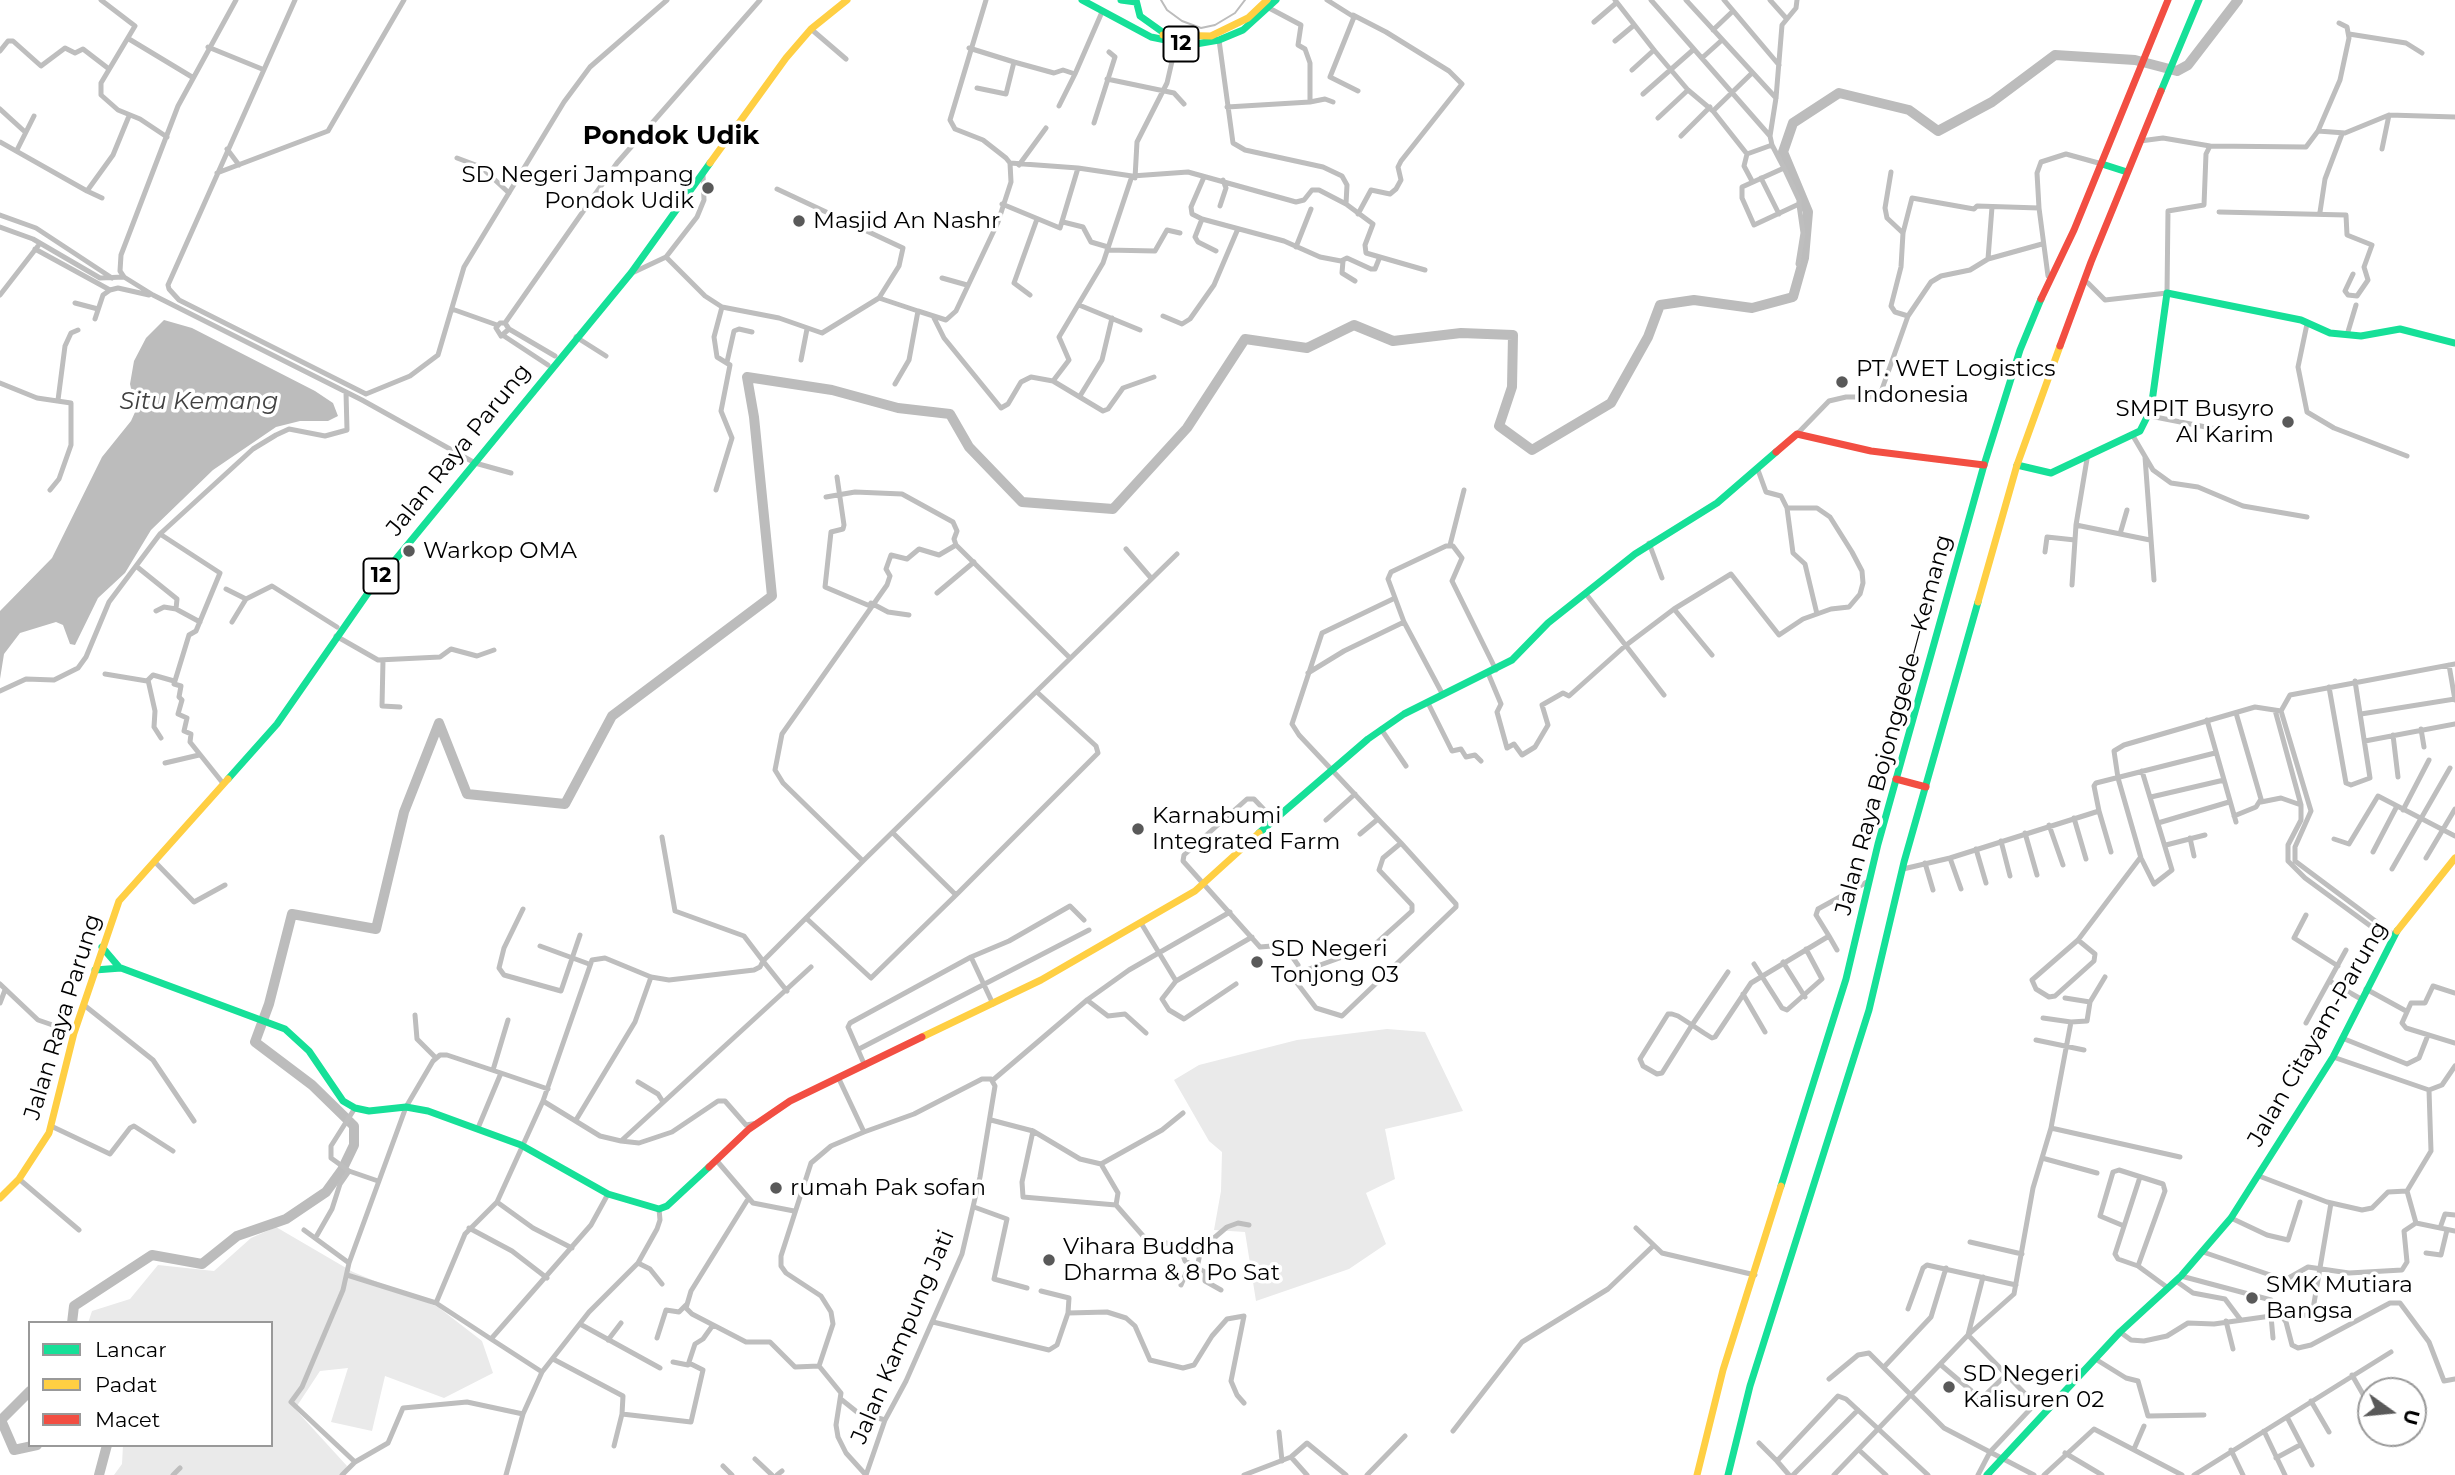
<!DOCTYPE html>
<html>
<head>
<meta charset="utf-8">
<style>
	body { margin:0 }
	#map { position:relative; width:2455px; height:1475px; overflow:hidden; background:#fff; font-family:Montserrat,sans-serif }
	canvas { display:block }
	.legend { position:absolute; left:28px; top:1321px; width:245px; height:126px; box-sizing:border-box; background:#fff; border:2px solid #999; margin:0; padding:9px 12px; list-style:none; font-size:21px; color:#000 }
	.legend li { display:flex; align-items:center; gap:14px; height:35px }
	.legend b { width:35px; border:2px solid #999 }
	.north { position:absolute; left:2357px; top:1377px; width:70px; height:70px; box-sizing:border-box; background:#fff; border:2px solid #999; border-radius:50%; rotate:105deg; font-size:19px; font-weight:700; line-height:28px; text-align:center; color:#000 }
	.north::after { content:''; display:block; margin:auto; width:24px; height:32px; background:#595959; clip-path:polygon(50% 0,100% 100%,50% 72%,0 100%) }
</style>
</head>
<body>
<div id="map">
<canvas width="2455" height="1475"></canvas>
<ul class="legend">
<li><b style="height:9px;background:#16e098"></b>Lancar</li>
<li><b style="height:9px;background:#ffcf43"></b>Padat</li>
<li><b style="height:9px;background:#f24e42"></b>Macet</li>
</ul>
<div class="north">U</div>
</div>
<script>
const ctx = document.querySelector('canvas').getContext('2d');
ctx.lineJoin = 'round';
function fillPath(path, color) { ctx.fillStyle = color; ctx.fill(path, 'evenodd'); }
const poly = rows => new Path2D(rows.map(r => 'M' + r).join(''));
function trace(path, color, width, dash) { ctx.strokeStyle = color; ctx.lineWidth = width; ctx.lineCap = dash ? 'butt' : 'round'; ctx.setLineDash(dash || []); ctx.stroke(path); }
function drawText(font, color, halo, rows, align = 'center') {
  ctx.font = font + ' Montserrat,sans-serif'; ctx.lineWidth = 7; ctx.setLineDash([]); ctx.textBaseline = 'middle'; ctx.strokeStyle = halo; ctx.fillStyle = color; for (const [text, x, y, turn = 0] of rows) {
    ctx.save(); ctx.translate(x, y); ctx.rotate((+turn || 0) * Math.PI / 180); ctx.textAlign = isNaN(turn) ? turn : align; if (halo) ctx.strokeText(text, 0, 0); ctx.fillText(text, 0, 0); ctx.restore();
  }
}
fillPath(poly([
	[1387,1029,1425,1032,1463,1111,1385,1129,1395,1179,1366,1193,1386,1244,1349,1269,1256,1301,1245,1232,1214,1230,1221,1191,1222,1152,1209,1141,1174,1080,1199,1065,1297,1040],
	[276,1227,353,1272,438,1307,482,1341,493,1373,444,1398,385,1376,372,1431,331,1422,348,1368,320,1371,295,1409,347,1466,342,1475,114,1475,122,1464,123,1445,271,1445,271,1323,88,1323,92,1311,130,1299,158,1265,214,1271,251,1238]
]), '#eaeaea');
fillPath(poly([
	[164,320,192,328,315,391,333,403,338,416,328,421,300,421,276,427,213,470,151,530,125,573,98,598,75,645,70,644,63,625,56,622,20,633,4,654,0,679,0,611,52,558,102,457,131,421,136,410,130,384,134,361,146,338]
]), '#bcbcbc');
trace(poly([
	[1161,0,1167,10,1182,21,1201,28,1215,25,1235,13,1245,0]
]), '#bcbcbc', 2);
trace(poly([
	[72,1323,74,1306,152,1255,202,1264,237,1236,286,1219,326,1192,342,1170,354,1145,354,1126,312,1085,255,1042,269,1004,292,914,376,929,404,812,439,723,467,794,565,804,612,716,772,596,754,417,747,377,832,390,898,408,950,414,969,447,1022,502,1113,509,1187,428,1245,339,1307,348,1354,325,1393,341,1461,333,1513,335,1512,387,1499,426,1532,450,1611,403,1648,337,1660,305,1694,300,1752,308,1793,297,1804,258,1808,212,1783,152,1793,123,1839,93,1909,110,1938,131,1992,102,2055,55,2135,60,2177,71,2188,65,2238,0],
	[30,1391,1,1420,14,1450,37,1445],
	[99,1475,107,1445]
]), '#bcbcbc', 10);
trace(poly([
	[101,0,135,26,101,83,101,95,118,110,140,119,167,137],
	[236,0,178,106,121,255,120,271,124,277,153,295,362,400,475,463,511,473],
	[295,0,168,285,169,289,179,300,366,394,410,376,438,355,464,267,564,102,590,67,667,0],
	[1327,0,1354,17,1330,77,1358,91],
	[1615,0,1654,50,1688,90,1713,111,1747,154,1772,145],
	[1651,0,1770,136],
	[1686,0,1776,98],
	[1724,0,1779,65],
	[1770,0,1786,18],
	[1269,8,1301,25,1298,45,1305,49,1310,63,1310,102,1325,99,1333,102],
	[1353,15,1386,32,1449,71,1462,84,1401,161,1398,167,1401,180,1396,189,1390,194,1371,190,1358,214],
	[1594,22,1615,4],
	[811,29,846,59],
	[1713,30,1733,11],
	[2349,34,2406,43,2422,53],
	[129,39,192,77],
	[1219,40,1233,143,1245,150,1323,167,1342,176,1347,185,1346,204,1373,224,1365,245,1366,253,1425,270],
	[1615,41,1633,26],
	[208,47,262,69],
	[969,48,1014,62],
	[0,51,8,41,13,41,41,66,65,48,75,53,83,49,109,69],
	[1702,58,1722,40],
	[1632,70,1654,50],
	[1107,79,1174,93,1184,104],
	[977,88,1006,94,1014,62,1054,73,1063,70,1075,74,1102,12],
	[1643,94,1693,50],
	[1059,106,1075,74],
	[1227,107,1310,102],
	[0,109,24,131],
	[1713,111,1752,73],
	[1658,118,1688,90],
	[1094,123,1115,57,1109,52],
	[2318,131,2345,133,2389,115,2455,117],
	[1681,136,1710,107],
	[2140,141,2163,138,2210,146],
	[0,142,87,191,113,155,129,116],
	[227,149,239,165],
	[2382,149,2389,115],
	[17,150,34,116],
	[1747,154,1744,166,1752,181],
	[457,158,481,167,509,193],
	[1010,163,1078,168],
	[1019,165,1046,128],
	[1784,168,1742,187,1742,198,1754,225,1799,204,1799,200,1784,168,1772,145,1770,136,1776,98,1782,25,1796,8,1797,0],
	[1891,172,1885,208,1887,218,1903,233],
	[217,173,328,131,404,0],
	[1204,177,1191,207,1192,214,1202,219,1195,237,1198,242,1216,251],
	[1135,178,1137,142,1167,83,1176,44],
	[1761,178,1779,214],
	[777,189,903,248,899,266,879,298],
	[87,191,102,198],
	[1002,204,1060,228,1078,168,1132,176],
	[1220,206,1226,188,1223,180],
	[2039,208,2037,173,2041,162,2066,154,2102,164],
	[2219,212,2346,215,2347,235,2372,245,2364,267,2368,280,2357,296,2348,295,2345,291,2353,274],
	[2320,212,2325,179,2342,134],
	[0,215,36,228,112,278],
	[1202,219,1284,241,1320,257,1341,261,1347,258,1371,269,1375,269,1379,259],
	[1063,222,1083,227,1091,242,1108,247],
	[0,227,33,239,100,278,124,277],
	[1296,247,1311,209],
	[35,249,110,290],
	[1107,250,1155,251,1167,230,1180,233],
	[666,257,697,217,704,200,703,175],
	[1988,259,1992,207],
	[1343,261,1342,273,1355,281],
	[1798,264,1803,233,1799,205],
	[632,273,666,257,705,296,722,307,779,318,822,333,879,298,918,311],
	[942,278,967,285],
	[2088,283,2105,300,2167,293,2168,211,2204,205,2206,154,2210,146,2306,147,2318,131,2340,80,2349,38,2347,27,2339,23],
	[0,295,38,246],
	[1030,295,1014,283,1037,219],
	[75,303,98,309],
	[1079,305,1140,330],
	[452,309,497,325],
	[933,316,944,338,1001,408,1008,404,1021,382,1031,377,1053,381,1103,411,1108,409,1123,388,1154,377],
	[1163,316,1182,324,1190,319,1214,285,1237,231],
	[1908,316,1895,312,1891,306,1901,267,1903,233,1912,198,1974,209,1977,206,2039,208,2048,276],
	[95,319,103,295,110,290,118,288,149,295],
	[505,323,617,163,760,0],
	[2307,324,2298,367,2307,412,2334,428,2407,456],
	[509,329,501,336,496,328,500,323,505,323,509,329,555,356],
	[2347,335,2356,305],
	[504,336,548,365],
	[576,337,606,356],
	[801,360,807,329],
	[727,362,734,331,739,329,752,332],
	[1053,381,1069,360,1059,337,1103,263,1132,176,1188,172,1296,202,1304,200,1312,190,1319,190,1346,204],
	[0,383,37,398,71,403,71,445,59,479,50,490],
	[895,384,909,360,918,311,946,320,956,311,998,222,1011,182,1010,163,1006,158,983,140,955,129,950,120,986,0],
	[1080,396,1102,360,1112,318],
	[58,400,65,346,71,333,78,330],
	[2150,416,2216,429],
	[1797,434,1829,401,1846,397,1873,397,1881,392,1908,316,1931,282,1941,276,1970,270,1988,259,2042,244],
	[2133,436,2153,470,2171,483,2198,487,2243,506,2307,517],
	[2145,457,2154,580],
	[1758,470,1766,492,1781,496,1787,508,1793,553,1805,564,1817,614],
	[837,477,844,525,843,529,831,532,825,587,870,606],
	[716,490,732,438,721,411,730,365,717,357,714,337,722,307],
	[826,497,855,492,902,494,953,522,957,531,954,539,956,545,1070,658],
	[2076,525,2087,459],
	[160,534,220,573,196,631,189,635,174,684,181,686,179,697,182,700,178,714,187,718,184,731,191,734,190,742,222,782],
	[2120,534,2127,510],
	[1649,543,1662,578],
	[1450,545,1464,490],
	[1126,549,1151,578],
	[2045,552,2047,537,2075,540],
	[136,566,177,599,176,609,200,622],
	[2072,585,2076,525,2150,540],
	[226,589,246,599,272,586,337,627],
	[937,593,974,562],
	[1586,594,1664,695],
	[1395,598,1322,633,1292,724,1299,735,1378,819,1401,843,1456,904,1456,907,1342,1016,1316,1008,1294,979,1295,974,1373,946,1412,911,1412,905,1379,870,1383,858,1401,843],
	[871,603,888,612,909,615],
	[1674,609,1712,655],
	[156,611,164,607,176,609],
	[232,622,246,599],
	[336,636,378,660,440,657,451,649,477,656,494,650],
	[383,660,382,706,400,707],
	[2449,665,2455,700],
	[1308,673,1344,651,1404,622],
	[1488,673,1501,704,1497,712,1507,748,1514,744,1522,755,1535,747,1548,725,1542,705,1563,693,1569,696,1625,646,1674,609,1731,574,1779,635,1803,619,1831,609,1849,607,1860,594,1863,583,1862,571,1852,552,1830,517,1817,508,1787,508],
	[105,674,147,681,153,675,174,681],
	[148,680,155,711,154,727,161,738],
	[2329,687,2346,783,2351,785,2370,778,2355,681],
	[0,691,26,679,54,680,78,668,86,657,109,602,160,534,253,449,276,435,289,429,325,436,347,430,346,392],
	[1443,695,1404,622,1388,579,1391,572,1446,546,1453,546,1462,558,1452,581,1496,670],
	[1428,703,1452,751,1461,749,1466,757,1475,755,1481,761],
	[2275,710,2301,805,2301,820,2288,845,2288,861,2305,878,2391,941],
	[2361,714,2455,699],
	[2207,720,2236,822],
	[1381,729,1406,766],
	[2421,729,2424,747],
	[2393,735,2398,777],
	[2365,741,2455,724],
	[165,763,199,755],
	[2142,771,2172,870,2154,884,2141,858,2118,778,2114,751,2124,745,2255,707,2281,711],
	[2151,797,2224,780],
	[2261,802,2281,798,2301,805],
	[2403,810,2429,760],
	[2099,811,2111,852],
	[2234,816,2256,807,2261,799,2236,713],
	[2074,818,2086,859],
	[1274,820,1254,799,1247,799,1184,855,1183,861,1260,947,1284,945,1298,965],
	[1326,820,1355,794],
	[2158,823,2229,802],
	[2049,825,2063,865],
	[2025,833,2037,875],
	[894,834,956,895,1098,753,1096,746,1038,693],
	[1360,834,1378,819],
	[662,837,675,911,744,936,763,961,863,861,783,783,775,770,782,734,887,585,890,576,886,569,891,555,907,559,919,549,939,555,956,545],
	[2190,838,2194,856],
	[2334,839,2349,844,2378,796,2455,836],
	[2001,841,2010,876],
	[2166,845,2205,835],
	[1976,849,1986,883],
	[2373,852,2397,806],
	[1950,858,1961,889],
	[2426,858,2455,809],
	[863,861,1177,554],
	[155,862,194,902,225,885],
	[1925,863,1933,890],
	[1903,869,1950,858,2099,811,2094,786,2096,783,2215,753],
	[2392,869,2450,768],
	[523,909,504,948,499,968,504,975,561,991,580,935],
	[2306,915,2294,938,2338,966],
	[806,918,871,978,956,895],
	[1141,923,1176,981],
	[2394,935,2295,861,2295,847,2311,811,2281,711,2290,695,2455,664],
	[1829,936,1837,950],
	[2078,940,2095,954,2094,961,2055,996,2049,997,2036,989,2032,980,2078,940,2140,858],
	[540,946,589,964],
	[1783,962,1805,997],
	[1754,964,1782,1008,1787,1010,1822,979,1806,949],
	[1728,972,1692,1025,1662,1073,1657,1074,1643,1066,1640,1059,1668,1014,1672,1014,1678,1016,1692,1025,1704,1033,1712,1038,1715,1037,1751,983,1829,936,1816,915,1818,909,1867,882],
	[2331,982,2361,999],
	[0,984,38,1020,70,1031],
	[1236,984,1184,1019,1169,1010,1162,999,1176,981,1252,937],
	[2366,989,2406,1011],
	[2455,993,2433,986,2425,1003,2411,1003,2402,1023,2406,1028,2455,1043],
	[1743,994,1765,1032],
	[2065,998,2090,1002],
	[1087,1000,1108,1016,1125,1014,1146,1033],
	[0,1003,5,990],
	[993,1004,971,957,1009,941,1070,906,1084,920],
	[84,1005,153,1060,194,1121],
	[415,1015,417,1039,436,1058],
	[2043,1018,2071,1022],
	[2306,1023,2346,950],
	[2342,1038,2407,1064,2419,1058,2428,1035],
	[2036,1040,2084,1050],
	[859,1049,1089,930],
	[2333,1057,2429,1090,2442,1085,2455,1066],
	[865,1066,848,1027,850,1023,971,957],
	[493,1070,508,1020],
	[839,1079,864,1132,914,1114,982,1079,991,1079,995,1086,980,1177,962,1254,906,1381,885,1420,866,1475],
	[993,1080,1087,1000,1129,970,1230,912],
	[638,1082,658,1094,663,1102],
	[543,1101,600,1136,621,1141,811,967],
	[355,1108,331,1146,331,1158,349,1171,378,1181],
	[576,1120,635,1022,651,977],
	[991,1120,1033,1131,1022,1182,1023,1197,1116,1205],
	[51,1126,110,1154,130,1128,134,1126,173,1151],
	[478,1128,501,1073,548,1089],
	[2051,1128,2180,1157],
	[1033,1131,1080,1159,1101,1164,1162,1130,1183,1113],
	[621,1141,639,1143,672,1132,718,1101,725,1101,746,1125,758,1123],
	[2042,1158,2097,1173],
	[717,1161,753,1203,794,1211],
	[1101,1164,1118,1193,1116,1205,1144,1237,1154,1241,1201,1249,1227,1227,1238,1223,1249,1225],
	[2259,1176,2327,1202,2362,1210,2372,1208,2388,1192,2407,1191,2431,1151,2429,1090],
	[19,1179,79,1230],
	[2407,1191,2416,1223,2455,1231],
	[748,1199,691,1291,686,1308,692,1314,746,1342,770,1342,795,1367,819,1366],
	[497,1202,533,1228,572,1248],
	[974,1207,1007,1219,994,1279,1027,1288],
	[2231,1218,2267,1235,2288,1240,2300,1202],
	[2124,1226,2100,1216,2113,1172,2119,1170,2163,1184,2165,1191,2138,1266,2168,1288],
	[469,1228,512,1251,547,1278],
	[1636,1228,1662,1253,1755,1275],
	[2440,1228,2445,1214,2455,1215],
	[304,1230,349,1263],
	[316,1237,332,1209,340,1184,349,1171],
	[1970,1242,2022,1254],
	[1180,1247,1185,1261,1197,1268,1201,1249],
	[2203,1252,2285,1280,2308,1267,2349,1273,2402,1270,2407,1262,2404,1231,2416,1223],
	[2426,1253,2441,1255,2447,1230],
	[638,1263,650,1269,662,1284],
	[2138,1266,2118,1259,2115,1254,2140,1177],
	[1197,1268,1205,1272,1205,1281,1221,1290],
	[347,1275,436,1303,491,1339],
	[2181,1276,2271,1300,2286,1322,2292,1345,2298,1348,2311,1345,2390,1303,2400,1303,2429,1342,2444,1381,2455,1379],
	[2176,1281,2193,1293,2225,1299,2240,1319],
	[1181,1285,1189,1266],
	[1041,1291,1069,1298,1068,1313],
	[436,1303,465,1234,497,1202,543,1101,592,960,605,958,651,977,669,980,754,970,760,967,763,961,787,991],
	[1908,1309,1923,1268,1927,1265,2016,1285],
	[2271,1316,2312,1315,2331,1203],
	[2226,1321,2233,1349],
	[933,1322,1049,1350,1057,1345,1068,1313,1107,1312,1126,1318,1135,1326,1150,1360,1183,1368,1194,1365,1212,1336,1227,1319,1244,1316,1231,1381,1237,1395,1244,1403],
	[580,1324,660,1368],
	[2120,1332,2131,1340,2144,1341,2167,1336,2188,1323,2214,1324,2271,1316,2273,1338],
	[1968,1335,2014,1294,2033,1188,2051,1128,2071,1022,2087,1021,2090,1002,2105,977],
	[1968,1335,1983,1277],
	[657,1338,666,1310,679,1312,686,1305],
	[608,1340,621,1323],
	[553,1359,623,1396,622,1414,691,1422,703,1370,689,1363],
	[2097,1360,2126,1378,2138,1381,2148,1416,2204,1415],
	[673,1362,688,1365,695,1344,703,1339,713,1325],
	[1941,1365,1981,1399,2007,1374],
	[819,1366,833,1324,831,1312,821,1296,786,1273,781,1266,781,1256,811,1163,831,1146,864,1132],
	[819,1366,841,1393,836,1425,838,1437,846,1453,865,1474],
	[1884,1367,1931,1317,1946,1268],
	[542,1372,491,1339,591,1225,608,1194],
	[2352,1375,2364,1396],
	[1829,1379,1858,1355,1869,1353,1944,1428,2034,1475],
	[842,1400,857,1412,885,1420],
	[2311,1401,2329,1432],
	[2287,1417,2312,1465],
	[1453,1431,1522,1342,1608,1289,1652,1247],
	[2264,1431,2285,1475],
	[1279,1432,1282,1461],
	[1759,1443,1777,1461],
	[614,1446,622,1414],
	[2134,1449,2144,1426],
	[1859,1450,1886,1475],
	[2231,1450,2243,1475],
	[2065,1453,2102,1475],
	[1291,1457,1307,1475],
	[2276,1458,2300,1445],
	[755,1459,772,1475],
	[355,1462,291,1402,302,1387,343,1290,349,1263,406,1107,433,1061,440,1055,447,1055,501,1073],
	[723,1466,732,1475],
	[173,1475,180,1468],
	[342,1475,355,1462,388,1443,403,1408,467,1402,523,1414],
	[506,1475,523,1414,542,1372,589,1312,638,1263,657,1229,660,1220,659,1209],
	[777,1475,782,1471],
	[1244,1475,1291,1457,1307,1443,1346,1475],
	[1367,1475,1405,1436],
	[1789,1475,1777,1461,1838,1396,1846,1399,1928,1475],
	[1793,1475,1858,1410],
	[1834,1475,1968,1335,2035,1404,1990,1452,1978,1475],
	[2044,1475,2094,1429,2182,1475],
	[2194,1475,2391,1352]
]), '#bebebe', 5);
trace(poly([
	[1082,0,1151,37,1190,45,1219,40,1243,30,1276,0],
	[1121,0,1136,2],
	[1136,0,1140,16,1168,36],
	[2161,91,2199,0],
	[2102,164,2127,172],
	[2017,465,2051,473,2140,431,2151,409,2167,293,2301,320,2330,333,2361,336,2400,329,2455,343],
	[228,779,277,724,368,593,631,273,710,163],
	[1259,833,1368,739,1404,714,1512,660,1548,623,1635,554,1717,503,1776,452],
	[102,947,119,967],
	[95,970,121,968,285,1029,309,1051,343,1101,355,1108,369,1111,406,1107,428,1111,521,1145,608,1194,659,1209,667,1206,709,1167],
	[1781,1186,1846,979,1878,844,1984,465,2020,350,2041,299],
	[1728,1475,1750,1386,1869,1010,1904,862,1978,602],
	[1987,1475,2120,1332,2181,1276,2231,1218,2333,1057,2397,931]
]), '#16e098', 7);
trace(poly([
	[1163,35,1211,36,1248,18,1267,0],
	[710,163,786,58,811,29,847,0],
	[1978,602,2017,465,2060,346],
	[2397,931,2455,858],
	[922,1037,1041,980,1195,891,1259,833],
	[0,1198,19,1179,49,1133,74,1033,119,901,228,779],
	[1697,1475,1723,1370,1781,1186]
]), '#ffcf43', 7);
trace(poly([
	[2041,299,2074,230,2168,0],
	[2060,346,2091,262,2161,91],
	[1776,452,1797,434,1871,451,1984,465],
	[1896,779,1926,787],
	[709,1167,749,1129,790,1101,922,1037]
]), '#f24e42', 7);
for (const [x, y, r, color] of [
	[708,188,7,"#595959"],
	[799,221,7,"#595959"],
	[1842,382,7,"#595959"],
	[2288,422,7,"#595959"],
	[409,551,7,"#595959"],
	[1138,829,7,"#595959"],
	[1257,962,7,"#595959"],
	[776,1188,7,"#595959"],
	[1049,1260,7,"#595959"],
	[2252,1298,7,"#595959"],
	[1949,1387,7,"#595959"]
]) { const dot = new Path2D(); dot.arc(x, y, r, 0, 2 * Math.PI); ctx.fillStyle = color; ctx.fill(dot); trace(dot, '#fff', 2.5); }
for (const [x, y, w] of [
	[1181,44,35],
	[381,576,35]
]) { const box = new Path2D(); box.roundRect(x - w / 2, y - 17.5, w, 35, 5); ctx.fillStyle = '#fff'; ctx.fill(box); trace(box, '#000', 2); }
drawText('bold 21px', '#000', null, [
	["12",1181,44],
	["12",381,576]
]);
drawText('23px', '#000', '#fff', [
	["SD Negeri Jampang",694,175,"right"],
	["Pondok Udik",694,201,"right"],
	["Masjid An Nashr",813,221],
	["PT. WET Logistics",1856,369],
	["Indonesia",1856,395],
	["SMPIT Busyro",2274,409,"right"],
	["Al Karim",2274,435,"right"],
	["Warkop OMA",423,551],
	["Karnabumi",1152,816],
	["Integrated Farm",1152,842],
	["SD Negeri",1271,949],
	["Tonjong 03",1271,975],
	["rumah Pak sofan",790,1188],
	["Vihara Buddha",1063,1247],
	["Dharma & 8 Po Sat",1063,1273],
	["SMK Mutiara",2266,1285],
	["Bangsa",2266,1311],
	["SD Negeri",1963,1374],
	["Kalisuren 02",1963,1400]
], 'left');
drawText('23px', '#000', '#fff', [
	["Jalan Raya Parung",459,450,-51],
	["Jalan Raya Bojonggede—Kemang",1894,725,-75],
	["Jalan Raya Parung",63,1017,-73],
	["Jalan Citayam-Parung",2318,1034,-60],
	["Jalan Kampung Jati",903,1337,-67]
]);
drawText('italic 24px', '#404040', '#fff', [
	["Situ Kemang",199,402]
]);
drawText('bold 26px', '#000', '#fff', [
	["Pondok Udik",671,136]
]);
</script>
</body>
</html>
